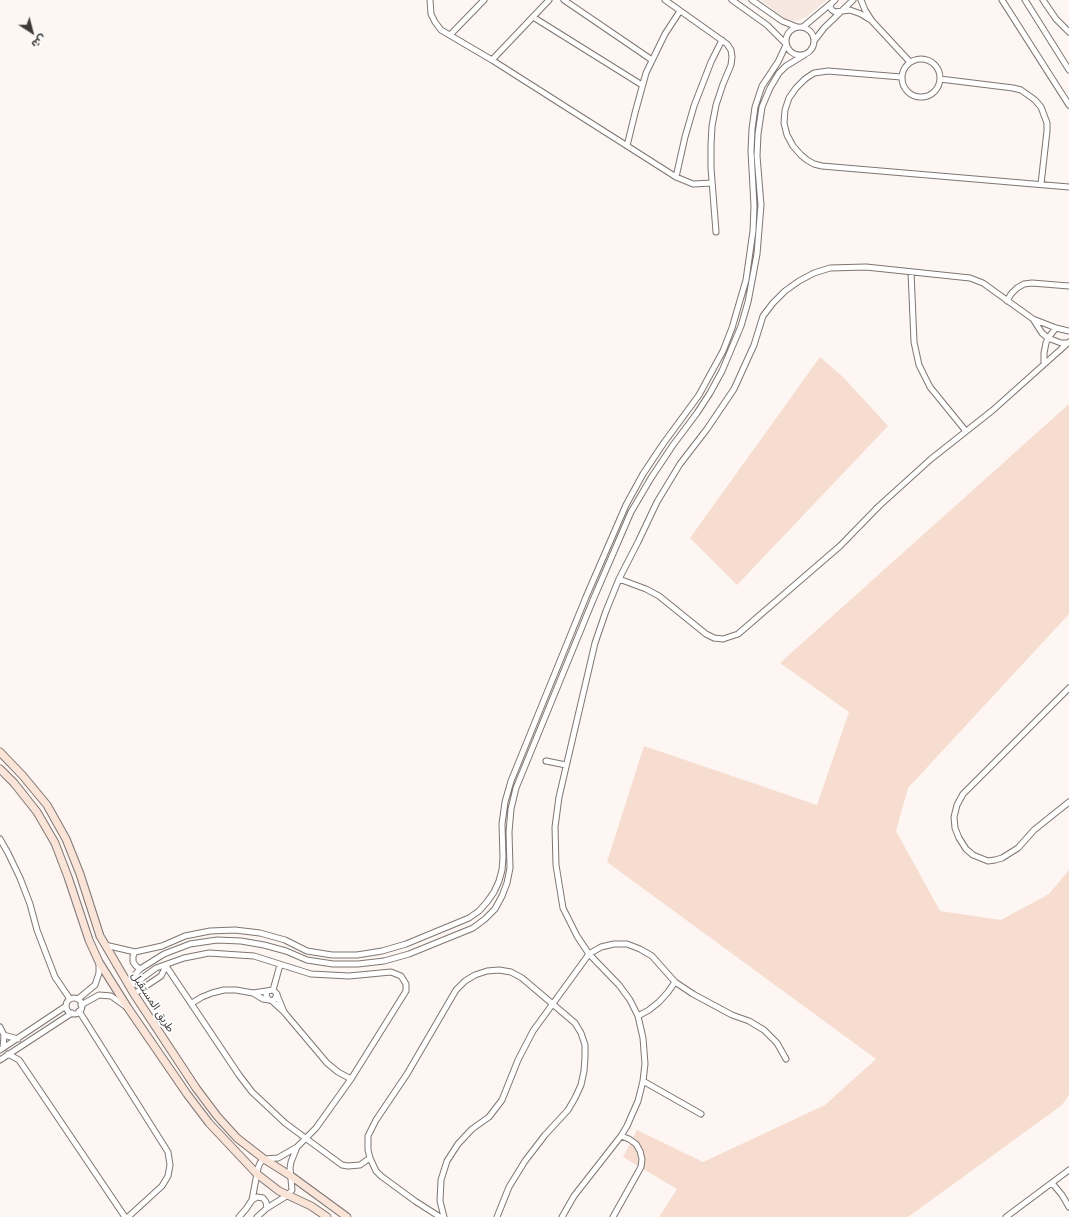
<!DOCTYPE html>
<html>
<head>
<meta charset="utf-8">
<style>
	body { margin:0 }
	#map { position:relative; width:1069px; height:1217px; overflow:hidden; background:#fdf6f2; font-family:Lato,"Noto Sans Arabic",sans-serif }
	canvas { display:block }
	.north { position:absolute; left:12px; top:12px; width:40px; height:40px; -webkit-text-stroke:3px #fff; paint-order:stroke; rotate:144deg; font-size:11px; font-weight:700; line-height:16px; text-align:center; color:#3e3c3a }
	.north::after { content:''; display:block; margin:auto; width:14px; height:18px; background:#3e3c3a; clip-path:polygon(50% 0,100% 100%,50% 72%,0 100%) }
</style>
</head>
<body>
<div id="map">
<canvas width="1069" height="1217"></canvas>
<div class="north">ش</div>
</div>
<script>
const ctx = document.querySelector('canvas').getContext('2d');
ctx.lineJoin = 'round';
function fillPath(path, color) { ctx.fillStyle = color; ctx.fill(path, 'evenodd'); }
const poly = rows => new Path2D(rows.map(r => 'M' + r).join(''));
function trace(path, color, width, dash) { ctx.strokeStyle = color; ctx.lineWidth = width; ctx.lineCap = dash ? 'butt' : 'round'; ctx.setLineDash(dash || []); ctx.stroke(path); }
function drawText(font, color, halo, rows, align = 'center') {
  ctx.font = font + ' Lato,"Noto Sans Arabic",sans-serif'; ctx.lineWidth = 4; ctx.setLineDash([]); ctx.textBaseline = 'middle'; ctx.strokeStyle = halo; ctx.fillStyle = color; for (const [text, x, y, turn = 0] of rows) {
    ctx.save(); ctx.translate(x, y); ctx.rotate((+turn || 0) * Math.PI / 180); ctx.textAlign = isNaN(turn) ? turn : align; if (halo) ctx.strokeText(text, 0, 0); ctx.fillText(text, 0, 0); ctx.restore();
  }
}
fillPath(poly([
	[761,0,827,0,806,17,796,21,786,20]
]), '#f6e8e1');
fillPath(poly([
	[820,357,843,377,888,426,737,585,690,538],
	[1069,404,1069,614,908,788,896,831,940,911,1001,920,1049,894,1069,870,1069,1095,1062,1105,908,1217,659,1217,677,1189,623,1157,637,1130,703,1162,825,1105,876,1059,607,862,644,746,817,805,849,712,780,663]
]), '#f6ddd0');
const street = poly([
	[430,0,431,14,435,22,441,30,492,60,676,177,693,184,712,183],
	[564,0,652,60],
	[665,0,727,44,731,50,732,57,731,65,723,84,716,105,712,126,711,145,711,168,716,232],
	[732,0,767,25,785,43],
	[752,0,782,21,797,27],
	[861,0,865,10,872,21,910,62],
	[1002,0,1069,105],
	[1025,0,1069,70],
	[1043,0,1056,19,1069,32],
	[831,4,830,7,832,10,835,12,850,10,861,14,869,19],
	[533,17,642,85],
	'786 41a14 14 0 1 1 28 0a14 14 0 1 1-28 0Z',
	[803,27,835,0],
	[450,35,484,0],
	[814,41,824,28,853,0],
	'902 78a19 19 0 1 1 38 0a19 19 0 1 1-38 0Z',
	[492,60,549,0],
	[901,77,828,71,814,73,805,79,796,88,789,98,785,110,784,123,787,135,793,146,801,155,807,160,814,164,822,166,1069,187],
	[940,79,1013,88,1021,90,1035,100,1041,107,1047,123,1047,131,1041,184],
	[627,146,635,113,646,73,665,34,680,11],
	[676,177,685,137,694,106,711,62,722,40],
	[911,272,914,342,919,365,930,387,965,430],
	[1007,301,1011,294,1017,288,1024,284,1032,283,1069,286],
	[1033,319,1042,333,1048,338,1061,343,1069,343],
	[1044,364,1044,353,1046,343,1048,338,1056,328],
	[619,579,646,589,659,596,706,634,714,638,723,639,738,634,840,546,879,506,931,459,993,410,1069,342],
	[1069,688,963,794,957,805,954,817,955,828,959,838,966,849,973,855,988,861,995,860,1002,858,1018,848,1034,830,1069,802],
	[546,761,566,765],
	[0,839,8,853,20,878,30,904,37,930,55,977,70,999],
	[105,945,135,952,162,946,185,936,210,931,235,930,260,933,285,940,307,951,332,955,357,955,382,951,406,944,469,918,479,911,487,902,494,892,499,881,502,870,503,858,502,824,505,802,511,781,586,597,626,505,643,474,663,444,699,395,723,351,732,328,746,280,753,231,754,206,751,151,752,129,755,107,762,86,778,62,786,45],
	[135,952,133,956,133,962,136,966,140,969],
	[166,966,239,1075,252,1092,267,1106,285,1123,342,1165,348,1166,360,1165,370,1158],
	[128,983,140,969,164,954,190,944,217,940,241,941,264,945,286,951,307,960,333,964,358,964,384,961,409,954,473,928,485,919,495,909,502,896,507,883,510,868,509,832,511,809,516,788,593,600,631,512,651,478,673,445,697,413,710,393,722,371,741,326,748,302,757,254,761,205,757,156,758,134,762,107,770,88,779,73,786,66,804,55],
	[130,987,156,968,184,958,209,953,254,956,311,974,349,976,391,972,401,976,406,984,406,991,351,1079,316,1128,297,1147,278,1158,264,1159,260,1163,258,1168,252,1200,246,1209,239,1217],
	[273,990,280,965],
	[253,993,263,999,269,1000],
	[134,994,161,976,166,966],
	[277,995,284,1012],
	'66 1006a8 8 0 1 1 16 0a8 8 0 1 1-16 0Z',
	[78,999,95,985,99,973,99,963],
	[272,1001,284,1012,327,1063,338,1072,351,1079],
	[192,1003,202,997,212,993,224,990,236,990,253,993,273,990,277,994,275,999,272,1001,268,999,266,995,267,992],
	[81,1005,99,995,111,996,125,1006],
	[79,1011,168,1152,170,1165,168,1176,162,1186,128,1217],
	[638,1016,649,1010,659,1002,668,992,675,982],
	[0,1027,4,1035,3,1048],
	[4,1035,18,1039],
	[0,1050,66,1006],
	[8,1054,19,1060,125,1217],
	[0,1060,72,1013],
	[643,1081,701,1114],
	[1052,1183,1062,1195,1069,1207],
	[252,1200,257,1197,263,1198,266,1202,267,1208],
	[257,1217,267,1208,288,1195,292,1190,290,1168,291,1162,297,1147],
	[440,1217,415,1201,381,1176,376,1171,370,1158,368,1150,368,1136,376,1120,407,1074,456,990,465,981,475,975,487,971,499,970,511,972,522,978,575,1023,581,1033,585,1045,585,1057,584,1071,581,1085,575,1098,568,1110,545,1135,525,1161,509,1187,497,1217],
	[444,1217,440,1201,441,1180,447,1161,458,1144,472,1129,489,1117,502,1100,518,1060,533,1031,589,954,601,947,614,944,627,944,640,949,652,956,675,982,693,994,732,1015,749,1021,764,1030,777,1043,786,1059],
	[562,1217,574,1196,621,1136,627,1126,638,1101,643,1081,645,1064,643,1038,638,1016,630,1000,619,985,589,954,577,936,563,908,556,865,555,827,559,797,595,643,606,611,619,579,638,542,657,502,680,464,707,429,734,389,754,345,763,316,773,303,785,291,799,281,814,273,830,268,866,267,970,278,983,283,1033,319,1056,328,1069,331],
	[613,1217,641,1167,642,1159,640,1151,636,1144,629,1139,621,1136],
	[1006,1217,1069,1170]
]);
const secondary = poly([
	[0,752,23,776,47,805,66,839,80,874,100,936,134,994,196,1088,217,1116,237,1138,264,1159,291,1176,347,1217],
	[0,769,14,783,37,812,55,843,68,877,89,940,99,962,128,1008,187,1094,209,1123,257,1174,279,1191,311,1206,327,1217]
]);
trace(street, '#7d7673', 7);
trace(secondary, '#7d7673', 9);
trace(street, '#fff', 5);
trace(secondary, '#fae4d8', 7);
drawText('11px', '#3e3c3a', '#fff', [
	["طريق المستقبل",153,1002,57]
]);
</script>
</body>
</html>
